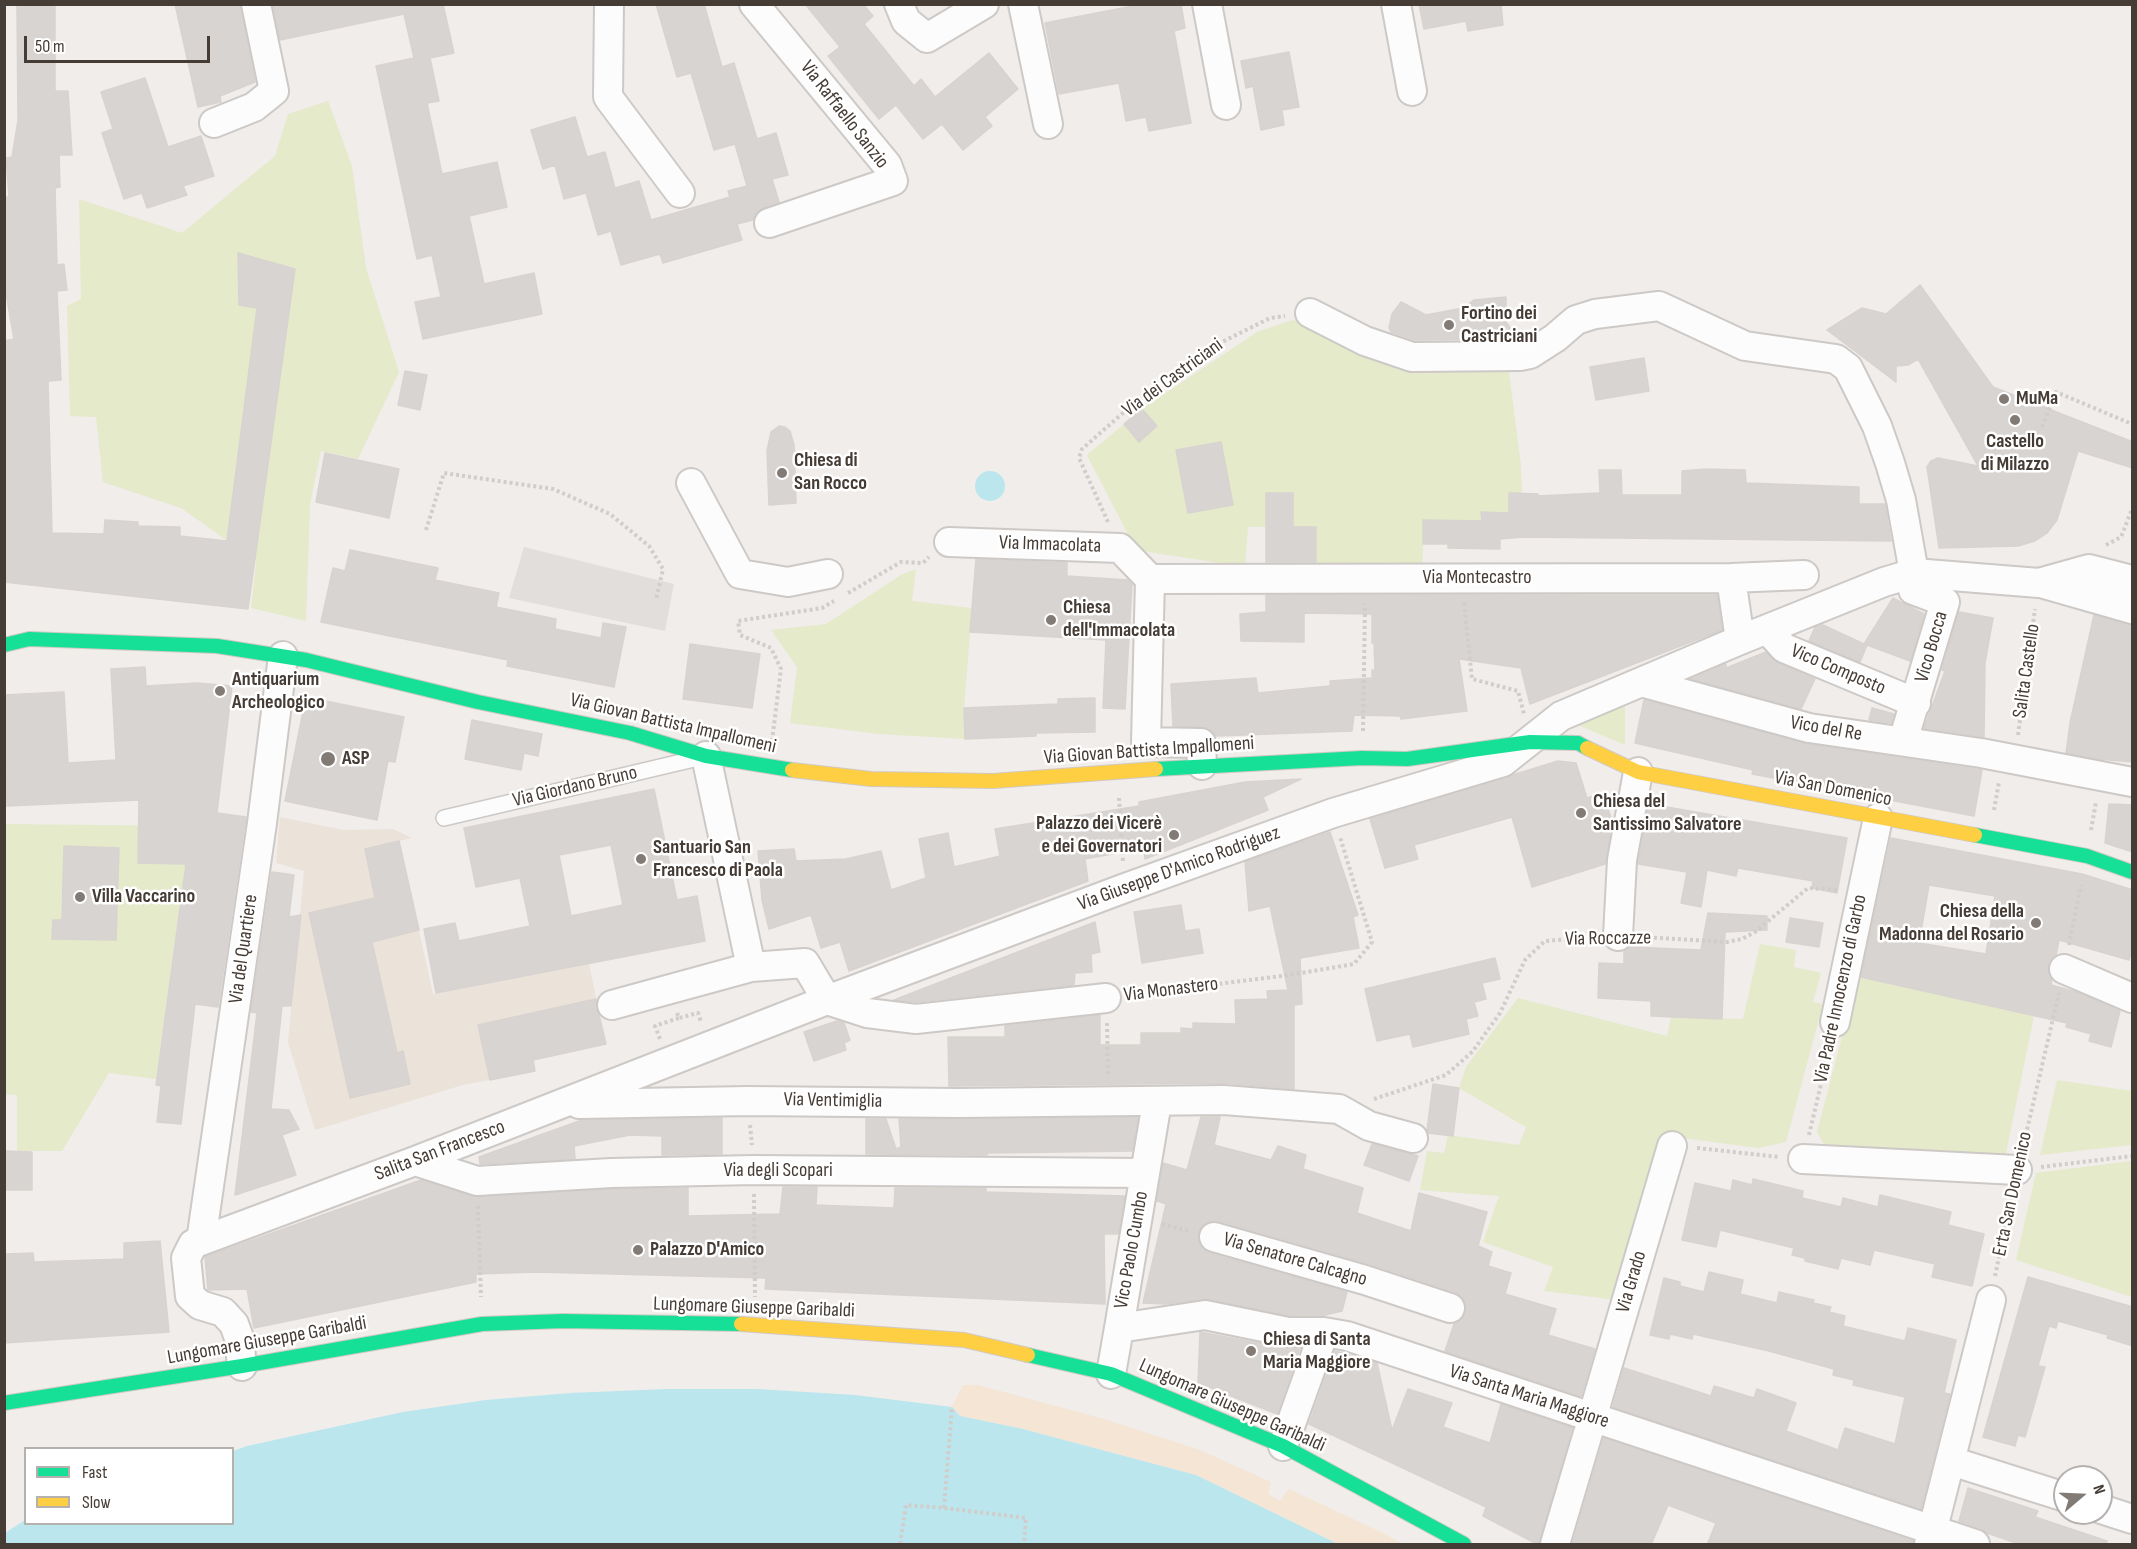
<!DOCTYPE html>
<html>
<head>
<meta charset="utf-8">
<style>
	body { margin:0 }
	#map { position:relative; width:2137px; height:1549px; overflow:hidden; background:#f0edea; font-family:"Sofia Sans Condensed",sans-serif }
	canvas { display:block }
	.frame { position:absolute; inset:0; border:6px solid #463c36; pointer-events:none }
	.legend { position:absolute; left:24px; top:1447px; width:210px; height:78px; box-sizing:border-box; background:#fff; border:2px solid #b5b1af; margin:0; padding:8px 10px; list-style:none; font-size:18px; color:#463c36 }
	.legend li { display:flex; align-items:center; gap:12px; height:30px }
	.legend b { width:30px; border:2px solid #b5b1af }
	.north { position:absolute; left:2053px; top:1465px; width:60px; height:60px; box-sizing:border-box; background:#fff; border:2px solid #b5b1af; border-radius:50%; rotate:71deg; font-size:16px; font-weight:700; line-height:24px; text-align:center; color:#463c36 }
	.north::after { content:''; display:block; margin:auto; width:21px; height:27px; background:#827a75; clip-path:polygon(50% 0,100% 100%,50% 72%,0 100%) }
	.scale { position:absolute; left:24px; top:36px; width:186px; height:27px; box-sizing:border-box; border:3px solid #463c36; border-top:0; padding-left:8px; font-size:18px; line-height:21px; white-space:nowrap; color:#463c36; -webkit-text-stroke:4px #fff; paint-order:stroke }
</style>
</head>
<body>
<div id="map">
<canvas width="2137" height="1549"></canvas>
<div class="frame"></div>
<ul class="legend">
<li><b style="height:8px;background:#16e098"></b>Fast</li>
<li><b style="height:8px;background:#ffcf43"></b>Slow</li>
</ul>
<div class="north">N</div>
<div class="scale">50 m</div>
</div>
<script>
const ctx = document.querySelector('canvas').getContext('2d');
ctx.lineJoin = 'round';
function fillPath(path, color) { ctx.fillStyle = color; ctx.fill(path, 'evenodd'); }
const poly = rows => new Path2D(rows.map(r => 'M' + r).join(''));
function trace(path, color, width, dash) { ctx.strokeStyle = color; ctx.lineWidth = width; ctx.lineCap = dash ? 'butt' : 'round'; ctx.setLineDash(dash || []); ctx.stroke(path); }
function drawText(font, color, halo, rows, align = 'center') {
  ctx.font = font + ' "Sofia Sans Condensed",sans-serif'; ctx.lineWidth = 5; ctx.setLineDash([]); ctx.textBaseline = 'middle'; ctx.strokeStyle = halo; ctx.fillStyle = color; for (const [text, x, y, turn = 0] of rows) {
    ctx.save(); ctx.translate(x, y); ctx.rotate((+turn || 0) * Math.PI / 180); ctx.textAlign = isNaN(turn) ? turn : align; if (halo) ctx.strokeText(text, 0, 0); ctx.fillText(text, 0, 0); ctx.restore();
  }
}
fillPath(poly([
	[280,817,344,830,393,829,412,838,399,841,433,994,589,964,606,1044,534,1060,535,1071,463,1085,315,1130,288,1042,304,871,276,863]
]), '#ebe2d9');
fillPath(poly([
	[328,101,352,166,366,268,399,372,358,459,321,451,310,504,306,621,251,608,256,561,181,508,103,482,96,417,70,416,67,306,81,299,79,199,182,233,275,156,288,114],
	[1292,320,1508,364,1521,466,1522,493,1509,493,1509,513,1482,512,1482,521,1424,520,1422,570,1316,569,1316,527,1293,527,1293,493,1266,493,1266,527,1248,527,1245,567,1136,550,1087,455,1124,424,1139,441,1156,426,1142,409,1257,332],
	[916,569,912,601,972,608,964,708,965,739,879,734,790,723,797,667,771,630,826,624,901,575],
	[1625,704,1625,745,1578,725],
	[5,824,191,826,156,1079,109,1073,62,1151,17,1151,17,1095,5,1094],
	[1760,944,1796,950,1794,967,1821,973,1813,1002,1823,1004,1786,1142,1758,1148,1668,1136,1646,1215,1635,1214,1617,1300,1544,1291,1553,1267,1483,1242,1499,1196,1420,1190,1427,1151,1444,1153,1448,1135,1519,1145,1526,1127,1459,1088,1466,1067,1518,998,1667,1036,1671,1017,1743,1019],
	[1858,976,2034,1016,2005,1158,1824,1144,1817,1132],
	[2057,1080,2132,1091,2132,1145,2040,1155],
	[2132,1161,2132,1297,2016,1260,2036,1173]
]), '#e5eaca');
fillPath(poly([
	[963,1385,978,1385,1104,1419,1200,1450,1271,1482,1268,1494,1280,1501,1289,1489,1385,1534,1402,1544,1338,1544,1196,1475,1019,1428,960,1416,952,1407]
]), '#f4e5d5');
fillPath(poly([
	[524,547,674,584,665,631,509,598]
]), '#e2dedb');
fillPath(poly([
	'975 486a15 15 0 1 1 30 0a15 15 0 1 1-30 0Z',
	[666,1389,757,1389,855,1395,952,1407,960,1416,1019,1428,1196,1475,1338,1544,5,1544,5,1533,25,1520,26,1524,232,1524,233,1451,247,1446,403,1412,486,1400,570,1393]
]), '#bbe6ee');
const building = poly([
	[17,4,55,4,55,91,68,91,72,155,59,155,60,187,55,188,57,265,64,264,67,290,57,291,61,380,48,381,52,533,104,534,105,520,138,522,138,526,180,527,180,536,227,541,257,308,239,305,238,253,295,269,248,609,4,582,4,341,14,339,4,282,4,197,9,197,6,158,12,157,18,120,17,4],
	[175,4,240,4,255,82,220,96,221,102,198,107,175,4],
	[273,4,443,4,454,53,430,58,439,101,427,103,442,174,497,162,507,207,469,216,484,284,534,273,542,314,423,339,415,302,441,297,432,255,417,259,376,66,414,58,404,14,280,40,273,4],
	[656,4,704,4,722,67,734,63,757,139,776,133,788,175,772,179,779,202,763,208,756,213,753,220,737,224,742,240,663,263,660,254,621,265,611,231,598,235,586,193,564,199,555,165,543,169,531,130,575,117,587,157,605,152,615,188,639,181,651,220,730,197,728,191,747,186,735,144,714,150,691,73,677,77,656,4],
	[805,4,863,4,873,16,864,24,914,86,921,79,935,97,989,53,1018,89,985,117,992,126,963,150,942,124,923,139,896,105,879,119,828,56,840,47,805,4],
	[1143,4,1181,4,1185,28,1174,31,1191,123,1149,131,1146,117,1126,121,1119,83,1059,94,1045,23,1143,4],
	[1419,4,1501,4,1503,25,1468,31,1466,21,1424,29,1419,4],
	[1289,52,1299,107,1282,110,1284,125,1261,130,1253,86,1246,88,1241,61,1289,52],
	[145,78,168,147,201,136,214,176,183,186,187,195,147,208,142,193,124,199,102,133,113,129,101,92,145,78],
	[1920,285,1993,387,2133,442,2133,468,2078,451,2057,520,2047,533,2035,541,2018,546,1939,548,1927,467,1931,461,1938,458,1978,466,1918,359,1908,365,1896,366,1896,382,1827,330,1862,308,1886,314,1920,285],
	[1506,297,1506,322,1518,339,1415,340,1391,332,1389,328,1392,314,1401,302,1426,315,1463,308,1474,300,1506,297],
	[1644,358,1649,391,1596,400,1590,367,1644,358],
	[405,371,427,375,420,410,398,405,405,371],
	[1142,409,1157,426,1139,442,1124,424,1142,409],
	[779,426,785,427,790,431,794,445,796,503,769,505,767,451,771,432,779,426],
	[1221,442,1233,505,1188,513,1176,450,1221,442],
	[325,453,399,469,389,518,316,502,325,453],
	[1705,469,1745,470,1746,483,1859,487,1859,504,1885,504,1891,541,1523,537,1500,539,1500,549,1448,548,1448,544,1423,544,1423,520,1482,521,1481,512,1509,513,1509,493,1538,494,1538,496,1600,493,1599,470,1621,470,1622,495,1682,495,1682,471,1705,469],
	[1266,493,1293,493,1293,527,1316,527,1316,562,1266,562,1266,493],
	[350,550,438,568,435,580,499,593,496,607,556,619,555,629,601,638,603,623,626,627,614,687,507,666,508,660,321,622,333,568,345,571,350,550],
	[976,559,1067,563,1067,576,1128,580,1132,584,1125,709,1103,708,1106,640,970,632,976,559],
	[1266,595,1717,595,1722,630,1530,704,1521,668,1459,659,1467,711,1401,719,1400,716,1354,715,1352,731,1216,736,1210,729,1202,727,1173,726,1171,684,1256,678,1258,693,1330,686,1330,681,1372,678,1372,670,1375,670,1374,643,1372,643,1372,614,1304,613,1304,642,1241,641,1240,614,1266,612,1266,595],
	[1893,598,1924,614,1910,661,1867,645,1860,662,1809,641,1815,627,1823,625,1864,644,1893,598],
	[1959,612,1993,618,1985,663,1984,737,1924,728,1945,671,1942,670,1959,612],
	[2094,615,2133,625,2133,762,2098,759,2066,753,2070,723,2094,615],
	[690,644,760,654,752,708,683,699,690,644],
	[1766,652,1778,663,1815,679,1801,709,1691,679,1726,664,1726,668,1766,652],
	[145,667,146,686,197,683,232,686,217,813,246,817,218,1007,195,1004,181,1124,157,1122,161,1086,156,1085,186,864,138,863,139,800,7,806,4,695,64,692,68,763,116,760,111,669,145,667],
	[306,697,404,717,395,762,388,761,377,820,285,801,306,697],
	[1095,698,1095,732,1036,733,1036,736,965,739,964,708,1058,704,1058,699,1095,698],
	[1644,700,1807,744,1982,770,1974,816,1752,774,1753,770,1635,743,1644,700],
	[1872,708,1894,714,1891,723,1869,720,1872,708],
	[472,720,542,734,538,756,524,753,521,770,465,759,472,720],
	[1558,761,1576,763,1587,798,1603,793,1612,821,1605,864,1532,887,1512,817,1414,845,1418,859,1385,868,1370,819,1558,761],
	[1301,779,1263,797,1268,810,1145,859,1144,848,1085,859,1088,881,849,971,840,942,821,948,811,915,769,929,762,900,758,851,794,849,796,861,846,859,881,851,891,890,926,878,919,839,948,833,954,867,1000,856,995,829,1139,806,1139,802,1245,782,1301,779],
	[654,789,677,900,697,896,705,941,436,993,424,929,455,923,459,941,530,926,520,878,476,887,464,828,654,789],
	[611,845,623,905,571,916,559,855,611,845],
	[1649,804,1847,838,1837,893,1812,888,1813,881,1738,868,1736,876,1707,870,1701,907,1681,903,1687,872,1638,864,1649,804],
	[2109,804,2133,805,2133,852,2105,843,2109,804],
	[1330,832,1358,915,1353,917,1359,948,1300,958,1302,1004,1294,1005,1294,1089,1224,1083,949,1086,948,1037,1005,1037,1005,1026,1100,1015,1100,1045,1141,1045,1141,1033,1181,1033,1181,1028,1193,1029,1193,1023,1236,1024,1235,1000,1268,999,1267,991,1288,990,1270,906,1249,911,1245,862,1330,832],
	[1891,838,2082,874,2133,890,2133,948,2129,960,2059,940,2056,955,2049,962,2048,970,2052,980,2051,985,2076,992,2120,1011,2111,1047,2089,1041,2091,1034,2066,1027,2067,1023,1861,977,1891,838],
	[1929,885,1995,896,1986,954,1919,943,1929,885],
	[399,841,419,930,372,942,397,1053,403,1051,410,1084,350,1098,309,913,375,898,365,849,399,841],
	[64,846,119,848,116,940,52,939,53,920,62,920,64,846],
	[272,872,294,875,289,917,301,915,291,1006,282,1006,271,1109,289,1110,299,1129,282,1135,296,1175,235,1195,257,1013,251,1012,272,872],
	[1181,905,1185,931,1199,929,1203,953,1142,963,1134,912,1181,905],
	[1708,913,1767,916,1767,930,1725,932,1722,1019,1651,1016,1651,1001,1598,998,1599,963,1624,964,1624,951,1630,947,1701,950,1708,913],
	[1790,918,1823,923,1819,947,1786,942,1790,918],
	[1095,922,1100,952,1091,954,1092,972,1075,973,1074,985,916,1002,894,1000,1095,922],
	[1495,958,1500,979,1482,983,1486,999,1474,1002,1478,1016,1466,1019,1469,1034,1413,1047,1410,1034,1377,1041,1365,989,1495,958],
	[596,999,596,1009,599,1015,606,1044,533,1060,535,1071,490,1080,478,1025,596,999],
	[837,1021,844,1023,850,1040,844,1043,846,1050,814,1061,804,1032,837,1021],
	[1433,1084,1459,1088,1453,1136,1428,1133,1427,1130,1433,1084],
	[1138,1117,1132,1151,987,1153,987,1155,866,1154,866,1119,886,1119,896,1149,901,1147,899,1119,1138,1117],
	[1201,1117,1220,1117,1214,1145,1271,1160,1278,1146,1306,1155,1303,1169,1363,1188,1357,1213,1411,1231,1419,1193,1487,1212,1478,1246,1492,1252,1488,1266,1511,1273,1505,1294,1556,1309,1548,1335,1595,1349,1581,1396,1445,1351,1454,1324,1461,1320,1466,1313,1466,1304,1462,1296,1455,1292,1370,1264,1219,1221,1209,1221,1202,1226,1198,1232,1198,1240,1203,1249,1209,1253,1347,1292,1342,1311,1321,1316,1290,1316,1208,1299,1165,1304,1143,1303,1166,1204,1157,1201,1163,1163,1187,1170,1201,1117],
	[722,1118,722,1154,662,1155,662,1136,630,1135,574,1146,575,1159,480,1164,479,1157,582,1120,722,1118],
	[1372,1144,1418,1156,1409,1181,1364,1165,1372,1144],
	[4,1151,32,1152,32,1190,4,1190,4,1151],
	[1753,1179,1803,1191,1802,1198,1841,1207,1843,1198,1878,1207,1880,1195,1951,1212,1948,1225,1984,1234,1972,1286,1932,1277,1935,1264,1874,1250,1870,1265,1841,1258,1838,1269,1805,1261,1805,1258,1792,1255,1794,1248,1720,1230,1716,1247,1682,1240,1695,1183,1731,1191,1733,1180,1752,1185,1753,1179],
	[421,1180,478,1197,612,1189,688,1188,688,1216,780,1214,783,1187,817,1187,816,1205,894,1208,895,1188,986,1188,986,1192,1125,1196,1118,1234,1104,1234,1105,1304,765,1289,766,1278,536,1272,476,1274,476,1282,254,1328,247,1289,208,1290,205,1257,421,1180],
	[160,1241,169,1332,4,1343,4,1254,33,1253,34,1262,124,1259,124,1243,160,1241],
	[1709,1272,1743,1280,1740,1294,1777,1303,1779,1292,1814,1300,1813,1303,1831,1307,1829,1312,1845,1316,1843,1326,1905,1341,1908,1328,1956,1340,1944,1393,1950,1394,1921,1509,1613,1407,1624,1368,1711,1396,1714,1386,1754,1398,1757,1389,1796,1403,1786,1431,1838,1450,1845,1428,1895,1444,1905,1397,1853,1385,1854,1380,1833,1375,1834,1369,1769,1351,1693,1334,1692,1339,1670,1334,1669,1339,1650,1335,1664,1278,1680,1282,1680,1286,1704,1292,1709,1272],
	[2028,1277,2133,1307,2133,1346,2107,1338,2108,1335,2058,1321,2056,1328,2049,1326,2038,1366,2045,1367,2025,1437,2018,1435,2015,1446,1983,1437,2028,1277],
	[1200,1332,1285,1348,1300,1348,1277,1414,1198,1383,1200,1332],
	[1335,1351,1377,1363,1392,1430,1408,1389,1452,1403,1443,1427,1490,1443,1501,1404,1572,1428,1539,1545,1483,1516,1486,1507,1309,1424,1335,1351],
	[1604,1438,1913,1541,1913,1545,1707,1545,1716,1523,1668,1505,1651,1545,1572,1545,1604,1438],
	[1968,1488,2038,1511,2035,1517,2107,1541,2106,1545,2022,1545,1987,1533,1980,1528,1959,1521,1968,1488]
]);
fillPath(building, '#d8d4d1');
trace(building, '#d8d3d0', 1.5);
const lane = poly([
	[444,818,694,759]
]);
const street = poly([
	[609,4,608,97,680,193],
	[754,4,887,165,893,181,769,223],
	[899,4,906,21,927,38,984,4],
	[1023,4,1048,124],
	[1207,4,1226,105],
	[1396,4,1412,91],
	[214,123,254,107,274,91,256,4],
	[1310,313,1365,341,1412,357,1520,356,1530,354,1555,338,1576,320,1595,314,1659,306,1745,346,1836,359,1848,368,1877,426,1890,463,1901,500,1914,573,1913,590,1945,602,1903,741],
	[691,483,740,574,788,582,828,574],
	[949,542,1120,548,1150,579,1146,742,1201,743,1202,765],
	[1731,578,1740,640],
	[1150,579,1731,578,1804,575],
	[2041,583,2132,609],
	[1767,629,1784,648,1916,703],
	[1641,682,1809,728,1981,753,2132,782],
	[706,756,751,967,805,963,827,1000],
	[1618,936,1622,860,1638,772],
	[2064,969,2132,998],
	[827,1000,867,1013,916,1019,1106,998],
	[612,1005,751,967],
	[1835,1022,1878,818],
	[579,1104,748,1101,959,1103,1224,1100,1339,1109,1369,1126,1413,1138],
	[1803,1159,2017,1170],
	[415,1161,477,1181,611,1173,754,1170,1145,1173],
	[1214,1237,1365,1280,1450,1308],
	[201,1241,262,823,283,656],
	[1119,1328,1156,1108],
	[242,1366,239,1338,234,1324,223,1312,200,1305,190,1296,186,1258,193,1244,415,1161,827,1000,1125,888,1333,813,1503,762,1561,716,1740,640,1884,582,1914,573,2039,583,2089,569,2132,580],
	[1111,1374,1119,1328,1205,1315,1288,1332,1324,1332,1347,1336,1975,1544],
	[1592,1418,1672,1146],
	[1283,1446,1320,1343],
	[1951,1461,2065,1497],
	[2101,1509,2132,1519],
	[1555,1544,1588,1433],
	[1929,1544,1991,1300]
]);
const fast = poly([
	[4,645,29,639,217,646,306,660,478,702,630,733,706,756,792,770],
	[1156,769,1362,758,1407,759,1530,742,1578,743,1587,748],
	[1975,835,2087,856,2132,872],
	[1028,1355,1111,1374,1283,1446,1464,1544],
	[4,1403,242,1366,482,1324,563,1321,741,1324]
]);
const slow = poly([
	[1587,748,1638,772,1975,835],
	[792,770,871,779,993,781,1156,769],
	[741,1324,964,1340,1028,1355]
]);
trace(lane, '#ccc9c6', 18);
trace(street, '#ccc9c6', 32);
trace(fast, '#d1c9c2', 16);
trace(slow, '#d1c9c2', 16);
trace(poly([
	[2042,427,2056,392,2132,424],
	[1108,522,1079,458,1082,449,1132,405,1168,383,1214,346,1270,318,1285,316],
	[426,530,444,473,553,489,610,514,649,546,663,569,656,600],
	[2106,545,2121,537,2132,509],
	[848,593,901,562,923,563,929,557],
	[1464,603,1472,679,1518,691,1524,714],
	[1363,731,1365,604],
	[2018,735,2035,609],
	[772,741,781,669,771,648,740,635,738,621,822,608,834,601],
	[1119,798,1123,862],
	[1994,810,1999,782],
	[2091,830,2096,802],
	[1642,937,1727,942,1742,939,1755,932,1808,888,1838,890],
	[2069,945,2081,885],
	[1130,995,1289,975,1354,964,1372,942,1340,837],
	[677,1013,679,1018,698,1013,701,1022],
	[1107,1023,1108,1076],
	[660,1039,655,1026,679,1018],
	[1374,1099,1446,1075,1473,1051,1500,1013,1525,960,1545,941,1593,937],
	[750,1125,752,1145],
	[1809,1135,1830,1046],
	[2023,1147,2059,993],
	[1697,1148,1779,1157],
	[2041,1167,2132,1156],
	[754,1194,755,1297],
	[478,1206,481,1297],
	[1162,1224,1189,1231],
	[1995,1276,2012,1195],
	[944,1508,952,1407],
	[900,1544,906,1505,944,1508,1026,1518,1024,1544]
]), '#d1cdcb', 4, [3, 3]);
trace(lane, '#fdfcfc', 15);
trace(street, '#fdfcfc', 28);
trace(fast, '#16e098', 14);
trace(slow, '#ffcf43', 14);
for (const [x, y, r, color] of [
	[1449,325,6,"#827a75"],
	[2004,399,6,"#827a75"],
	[2015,420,6,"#827a75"],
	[782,473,6,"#827a75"],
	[1051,620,6,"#827a75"],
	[220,691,6,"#827a75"],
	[328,759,8,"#827a75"],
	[1581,813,6,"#827a75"],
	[1174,835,6,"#827a75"],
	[641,859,6,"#827a75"],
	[80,897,6,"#827a75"],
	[2036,923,6,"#827a75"],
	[638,1250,6,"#827a75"],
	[1251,1351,6,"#827a75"]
]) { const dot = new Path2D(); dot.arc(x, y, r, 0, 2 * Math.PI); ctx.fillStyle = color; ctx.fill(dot); trace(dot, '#fff', 2); }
drawText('20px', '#463c36', '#fff', [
	["Via Raffaello Sanzio",844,115,52],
	["Via dei Castriciani",1173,378,-36],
	["Via Immacolata",1050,545,2],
	["Via Montecastro",1477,578],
	["Vico Bocca",1932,647,-74],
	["Vico Composto",1838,670,23],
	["Salita Castello",2027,671,-82],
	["Via Giovan Battista Impallomeni",673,724,13],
	["Vico del Re",1826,729,10],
	["Via Giovan Battista Impallomeni",1149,751,-4],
	["Via Giordano Bruno",575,787,-13],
	["Via San Domenico",1833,789,11],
	["Via Giuseppe D'Amico Rodriguez",1179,869,-20],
	["Via Roccazze",1608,939,-1],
	["Via del Quartiere",244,949,-82],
	["Via Padre Innocenzo di Garbo",1841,989,-78],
	["Via Monastero",1171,990,-7],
	["Via Ventimiglia",833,1101,1],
	["Salita San Francesco",440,1151,-21],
	["Via degli Scopari",778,1171],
	["Erta San Domenico",2013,1194,-78],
	["Vico Paolo Cumbo",1132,1250,-80],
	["Via Senatore Calcagno",1295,1260,16],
	["Via Grado",1632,1282,-74],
	["Lungomare Giuseppe Garibaldi",754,1308,2],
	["Lungomare Giuseppe Garibaldi",267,1341,-10],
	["Via Santa Maria Maggiore",1529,1397,18],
	["Lungomare Giuseppe Garibaldi",1232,1406,24]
]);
drawText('bold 20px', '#463c36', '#fff', [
	["Fortino dei",1461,314],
	["Castriciani",1461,337],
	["MuMa",2016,399],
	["Castello",2015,442,"center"],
	["di Milazzo",2015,465,"center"],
	["Chiesa di",794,461],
	["San Rocco",794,484],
	["Chiesa",1063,608],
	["dell'Immacolata",1063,631],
	["Antiquarium",232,680],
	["Archeologico",232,703],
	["ASP",342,759],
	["Chiesa del",1593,802],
	["Santissimo Salvatore",1593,825],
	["Palazzo dei Vicerè",1162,824,"right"],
	["e dei Governatori",1162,847,"right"],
	["Santuario San",653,848],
	["Francesco di Paola",653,871],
	["Villa Vaccarino",92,897],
	["Chiesa della",2024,912,"right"],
	["Madonna del Rosario",2024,935,"right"],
	["Palazzo D'Amico",650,1250],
	["Chiesa di Santa",1263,1340],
	["Maria Maggiore",1263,1363]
], 'left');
</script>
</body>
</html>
